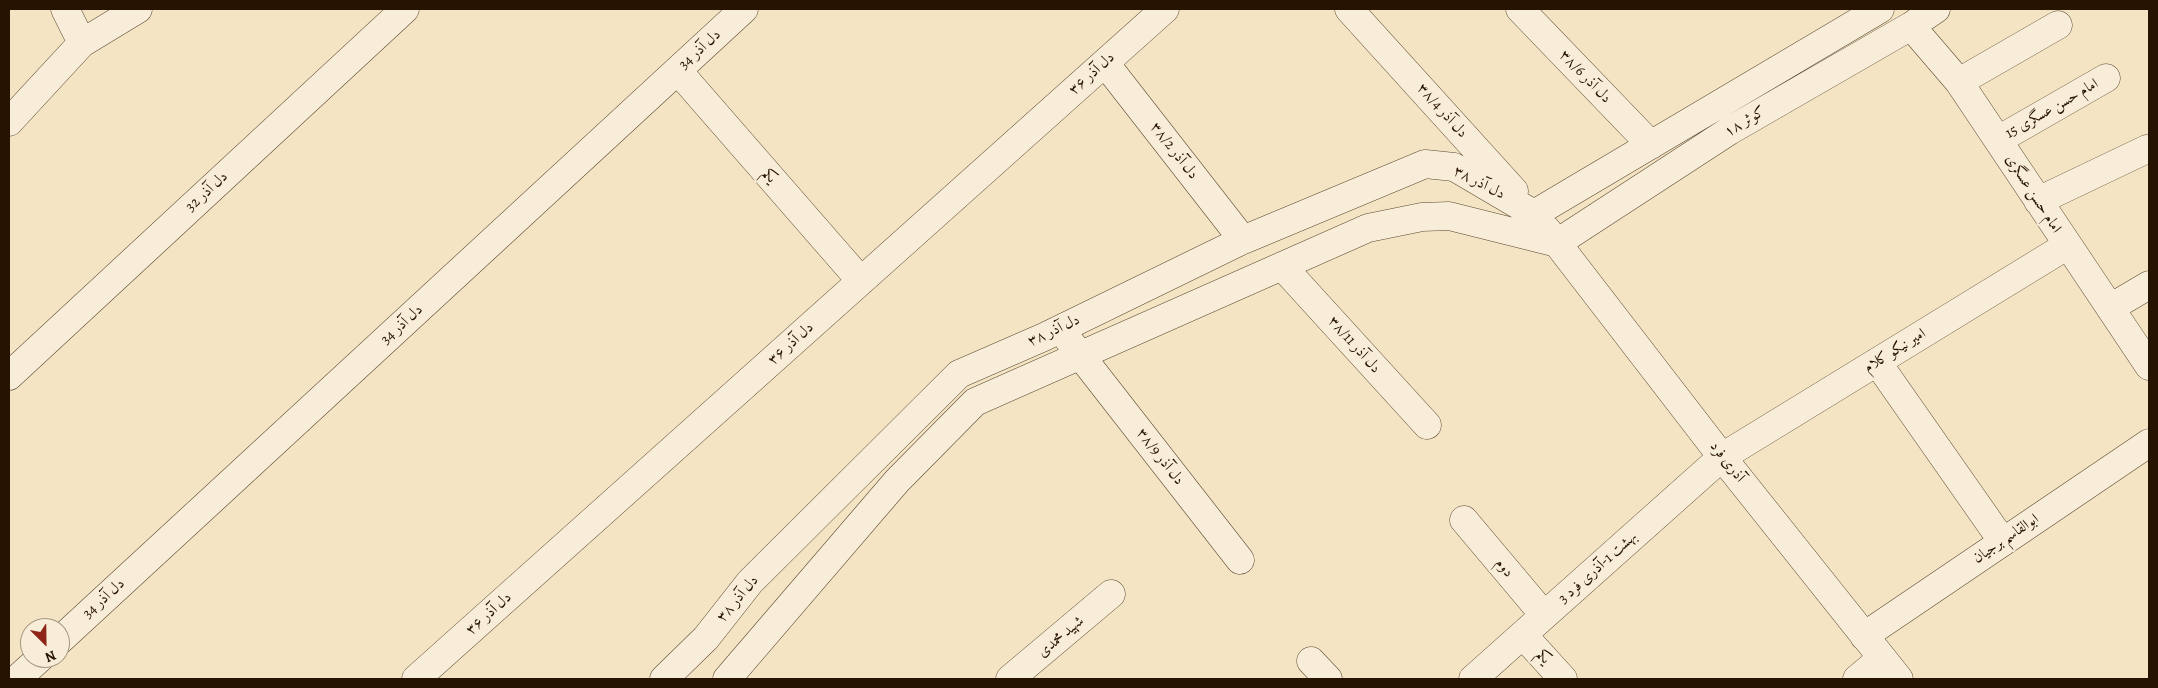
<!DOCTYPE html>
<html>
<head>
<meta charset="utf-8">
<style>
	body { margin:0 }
	#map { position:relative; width:2158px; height:688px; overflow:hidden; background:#f5e4c3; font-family:Alegreya,serif }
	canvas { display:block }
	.frame { position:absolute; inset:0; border:10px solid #271400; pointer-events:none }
	.north { position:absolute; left:20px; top:618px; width:50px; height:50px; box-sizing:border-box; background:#f8edd8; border:1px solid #a49682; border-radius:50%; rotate:157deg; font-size:14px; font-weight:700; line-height:20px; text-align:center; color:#271400 }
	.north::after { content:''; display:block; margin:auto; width:18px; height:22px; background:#8f2418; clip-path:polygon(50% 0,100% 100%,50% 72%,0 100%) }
</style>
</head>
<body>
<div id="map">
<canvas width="2158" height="688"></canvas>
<div class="frame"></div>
<div class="north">N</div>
</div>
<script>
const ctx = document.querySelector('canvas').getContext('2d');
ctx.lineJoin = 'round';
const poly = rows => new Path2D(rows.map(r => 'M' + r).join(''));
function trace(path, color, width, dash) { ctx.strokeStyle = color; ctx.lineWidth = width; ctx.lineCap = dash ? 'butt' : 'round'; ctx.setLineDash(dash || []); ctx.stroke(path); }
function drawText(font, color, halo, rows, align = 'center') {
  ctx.font = font + ' Alegreya,Amiri,serif'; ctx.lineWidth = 4; ctx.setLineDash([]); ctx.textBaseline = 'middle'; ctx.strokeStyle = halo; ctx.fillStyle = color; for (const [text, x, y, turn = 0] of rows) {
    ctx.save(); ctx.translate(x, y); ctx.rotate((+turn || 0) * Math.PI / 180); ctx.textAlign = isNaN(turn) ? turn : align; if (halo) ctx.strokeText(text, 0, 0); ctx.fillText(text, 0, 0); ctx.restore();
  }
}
const minor = poly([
	[65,9,82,43],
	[1349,9,1514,191],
	[1520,9,1651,145],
	[1911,26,1959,82,2149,366],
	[1105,63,1243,240],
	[678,71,861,281],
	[1959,82,2058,25],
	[9,122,82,43,138,9],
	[1998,140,2106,78],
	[2038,201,2147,149],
	[1534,214,1880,9],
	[1547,230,1722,457,1899,679],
	[1557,243,1729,131,1911,26,1936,9],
	[1282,266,1427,425],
	[2110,308,2149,285],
	[1070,342,1240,560],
	[1877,362,2003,542],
	[9,376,405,9],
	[1464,520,1544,615],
	[1523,635,1563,679],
	[1864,636,2149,443],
	[60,640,744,9],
	[1311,661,1328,679],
	[17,679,40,658],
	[416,679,1165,9],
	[664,679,706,638,750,582,959,374,1044,337,1243,240,1425,164,1454,167,1534,214],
	[727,679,897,481,975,402,1368,228,1422,217,1449,216,1557,243],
	[1010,679,1111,594],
	[1473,679,1722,457,2068,245],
	[1857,679,1882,658]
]);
trace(minor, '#5a4831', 29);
trace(minor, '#f8edd8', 28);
drawText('15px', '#271400', '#f8edd8', [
	["دل آذر 34",700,50,-43],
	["دل آذر ۳۶",1092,74,-42],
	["دل آذر ۳۸/6",1585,77,46],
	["امام حسن عسگری 15",2052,109,-30],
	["دل آذر ۳۸/4",1442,111,48],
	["کوثر ۱۸",1745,122,-31],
	["دل آذر ۳۸/2",1174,151,52],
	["یکم",769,176,49],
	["دل آذر ۳۸",1479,183,27],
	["دل آذر 32",207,192,-43],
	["امام حسن عسگری",2033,194,57],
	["دل آذر 34",402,325,-43],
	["دل آذر ۳۸",1054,331,-25],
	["دل آذر ۳۶",791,344,-42],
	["دل آذر ۳۸/11",1354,345,48],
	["امیر نیکو کلام",1895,351,-32],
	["دل آذر ۳۸/9",1160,457,52],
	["آذری فرد",1727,462,52],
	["ابوالقاسم برجیان",2006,539,-34],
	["دوم",1504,568,50],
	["بهشت 1-آذری فرد 3",1598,568,-42],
	["دل آذر 34",104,599,-43],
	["دل آذر ۳۸",738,599,-50],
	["دل آذر ۳۶",489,614,-42],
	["شهید محمدی",1061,637,-40],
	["یکم",1543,657,48]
]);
</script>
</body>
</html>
